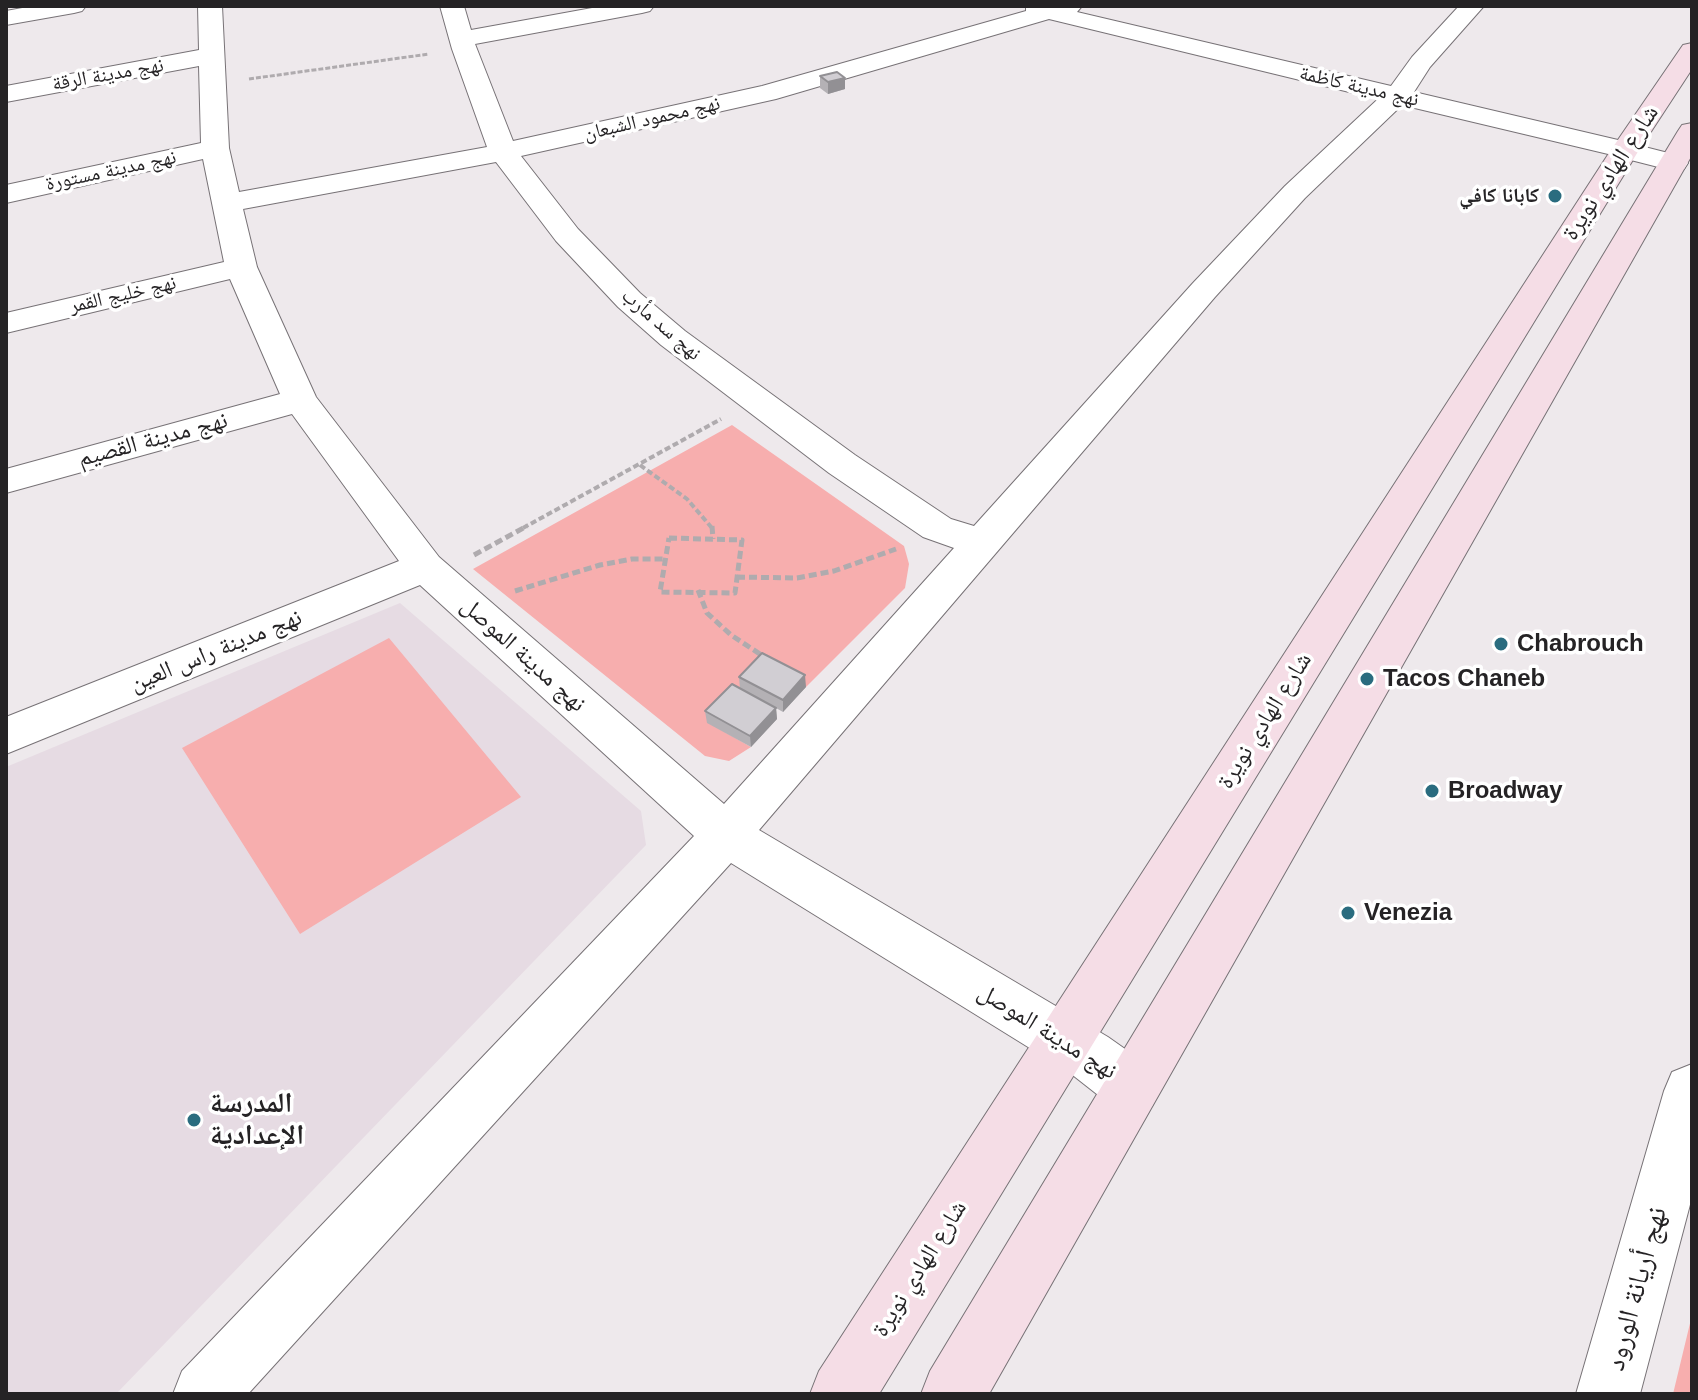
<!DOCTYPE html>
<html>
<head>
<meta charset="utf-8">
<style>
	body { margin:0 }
	#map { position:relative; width:1698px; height:1400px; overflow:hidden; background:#eee9ec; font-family:Helvetica,sans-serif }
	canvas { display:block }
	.frame { position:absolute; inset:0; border:8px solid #252325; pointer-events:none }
</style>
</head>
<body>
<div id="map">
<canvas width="1698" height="1400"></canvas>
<div class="frame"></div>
</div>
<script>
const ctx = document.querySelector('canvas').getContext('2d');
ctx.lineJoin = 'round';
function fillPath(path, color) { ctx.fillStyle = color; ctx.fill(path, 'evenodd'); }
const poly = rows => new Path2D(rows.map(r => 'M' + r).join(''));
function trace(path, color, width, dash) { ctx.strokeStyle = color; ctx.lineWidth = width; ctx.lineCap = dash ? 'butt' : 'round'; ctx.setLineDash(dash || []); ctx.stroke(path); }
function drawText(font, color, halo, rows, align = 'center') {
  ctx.font = font + ' Helvetica,"Noto Naskh Arabic",sans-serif'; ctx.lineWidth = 7; ctx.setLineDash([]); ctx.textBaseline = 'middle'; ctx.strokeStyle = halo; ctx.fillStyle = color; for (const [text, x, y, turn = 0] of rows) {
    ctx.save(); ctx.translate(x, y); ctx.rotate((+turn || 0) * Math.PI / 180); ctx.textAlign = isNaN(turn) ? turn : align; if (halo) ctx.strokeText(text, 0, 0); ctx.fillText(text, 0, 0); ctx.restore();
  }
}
fillPath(poly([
	[400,603,641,811,646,845,116,1394,6,1394,6,767]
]), '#e6dbe3');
fillPath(poly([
	[732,425,904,546,909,564,905,588,806,687,763,665,707,722,751,747,729,761,705,756,473,569],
	[389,638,521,797,300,934,182,748],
	[1692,1315,1692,1394,1673,1394]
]), '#f7aeae');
const minor = poly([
	[33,6,86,6,82,11,74,13,6,25,6,11,33,6],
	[198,6,222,6,229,148,239,192,487,147,452,49,440,6,464,6,471,30,603,6,654,6,650,11,642,13,475,44,513,141,762,86,1026,11,1026,6,1082,6,1077,12,1391,86,1412,57,1459,6,1484,6,1430,67,1414,92,1635,144,1639,150,1635,156,1625,158,1402,105,1305,198,1215,297,759,830,1108,1037,1152,1068,1160,1087,1152,1106,1132,1114,1112,1106,1070,1073,731,863,248,1394,173,1394,182,1371,694,836,420,585,6,754,6,717,399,561,292,414,6,493,6,469,280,394,230,279,6,333,6,313,224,262,203,159,6,203,6,185,201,143,199,66,6,102,6,86,199,50,198,6],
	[1049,19,1378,99,1285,186,1193,283,974,526,951,519,855,455,685,331,640,293,578,229,521,156,776,99,1049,19],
	[496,162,556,241,618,307,661,345,829,473,923,537,954,548,724,804,439,557,316,397,257,267,243,209,496,162],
	[1692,1064,1692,1197,1640,1394,1576,1394,1664,1091,1672,1072,1692,1064]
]);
const tertiary = poly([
	[1625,142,1684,157,1688,163,1684,169,1674,171,1615,156,1611,150,1615,144,1625,142]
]);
const secondary = poly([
	[1692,43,1692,69,1639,150,879,1394,810,1394,819,1371,1611,150,1683,45,1692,43],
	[1692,123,1692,155,989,1394,921,1394,930,1371,1678,131,1682,125,1692,123]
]);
trace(minor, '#777276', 2);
trace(tertiary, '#777276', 2);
trace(secondary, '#777276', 2);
trace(poly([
	[249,79,429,54]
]), '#afabae', 3, [5, 2]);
trace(poly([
	[640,465,687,499,712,528],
	[523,528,721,419]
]), '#afabae', 4, [6, 3]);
trace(poly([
	[712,526,713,539],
	[669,538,742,540,735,593,660,592,669,538],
	[474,555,527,526],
	[737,577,797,578,834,571,896,549],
	[698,590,707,613,731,635,766,658],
	[515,591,600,565,632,559,666,559]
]), '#afabae', 5, [8, 4]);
fillPath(minor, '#fff');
fillPath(tertiary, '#fff');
fillPath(secondary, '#f5dde6');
fillPath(poly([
	[820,76,845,78,845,89,828,94,820,88],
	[739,677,806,687,783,712,776,708,777,719,751,747,707,723,705,711,740,689]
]), '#b4b1b5');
fillPath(poly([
	[845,78,845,89,828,94,828,82],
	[805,675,806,687,783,712,783,700],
	[776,708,777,719,751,747,750,736]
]), '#929094');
const building = poly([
	[837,72,845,78,828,82,820,76,837,72],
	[762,653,805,675,783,700,739,677,762,653],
	[732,684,776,708,750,736,705,711,732,684]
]);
fillPath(building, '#d1ced3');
trace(building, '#929094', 2);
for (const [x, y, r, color] of [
	[1555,196,8,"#2a6c7f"],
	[1501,644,8,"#2a6c7f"],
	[1367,679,8,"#2a6c7f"],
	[1432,791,8,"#2a6c7f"],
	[1348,913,8,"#2a6c7f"],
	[194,1120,8,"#2a6c7f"]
]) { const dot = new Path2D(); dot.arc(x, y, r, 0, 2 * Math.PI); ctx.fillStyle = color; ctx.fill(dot); trace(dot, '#fff', 3); }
drawText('20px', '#252325', '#fff', [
	["نهج مدينة الرقة",108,75,-10],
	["نهج مدينة كاظمة",1359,87,13],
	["نهج محمود الشبعان",652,119,-13],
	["نهج مدينة مستورة",111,171,-12],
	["نهج خليج القمر",123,295,-13],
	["نهج سد مأرب",661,325,41]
]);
drawText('bold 20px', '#252325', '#fff', [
	["كابانا كافي",1539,196]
], 'right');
drawText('24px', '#252325', '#fff', [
	["شارع الهادي نويرة",1611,173,-57],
	["نهج مدينة القصيم",153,440,-15],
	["نهج مدينة راس العين",216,651,-22],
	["نهج مدينة الموصل",523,655,42],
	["شارع الهادي نويرة",1265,721,-58],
	["نهج مدينة الموصل",1047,1032,32],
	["شارع الهادي نويرة",920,1269,-58]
]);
drawText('bold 24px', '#252325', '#fff', [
	["Chabrouch",1517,644],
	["Tacos Chaneb",1383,679],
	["Broadway",1448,791],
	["Venezia",1364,913]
], 'left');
drawText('bold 28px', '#252325', '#fff', [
	["المدرسة",210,1104],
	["الإعدادية",210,1136]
], 'left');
drawText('28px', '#252325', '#fff', [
	["نهج أريانة الورود",1637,1289,-75]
]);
</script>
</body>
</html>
